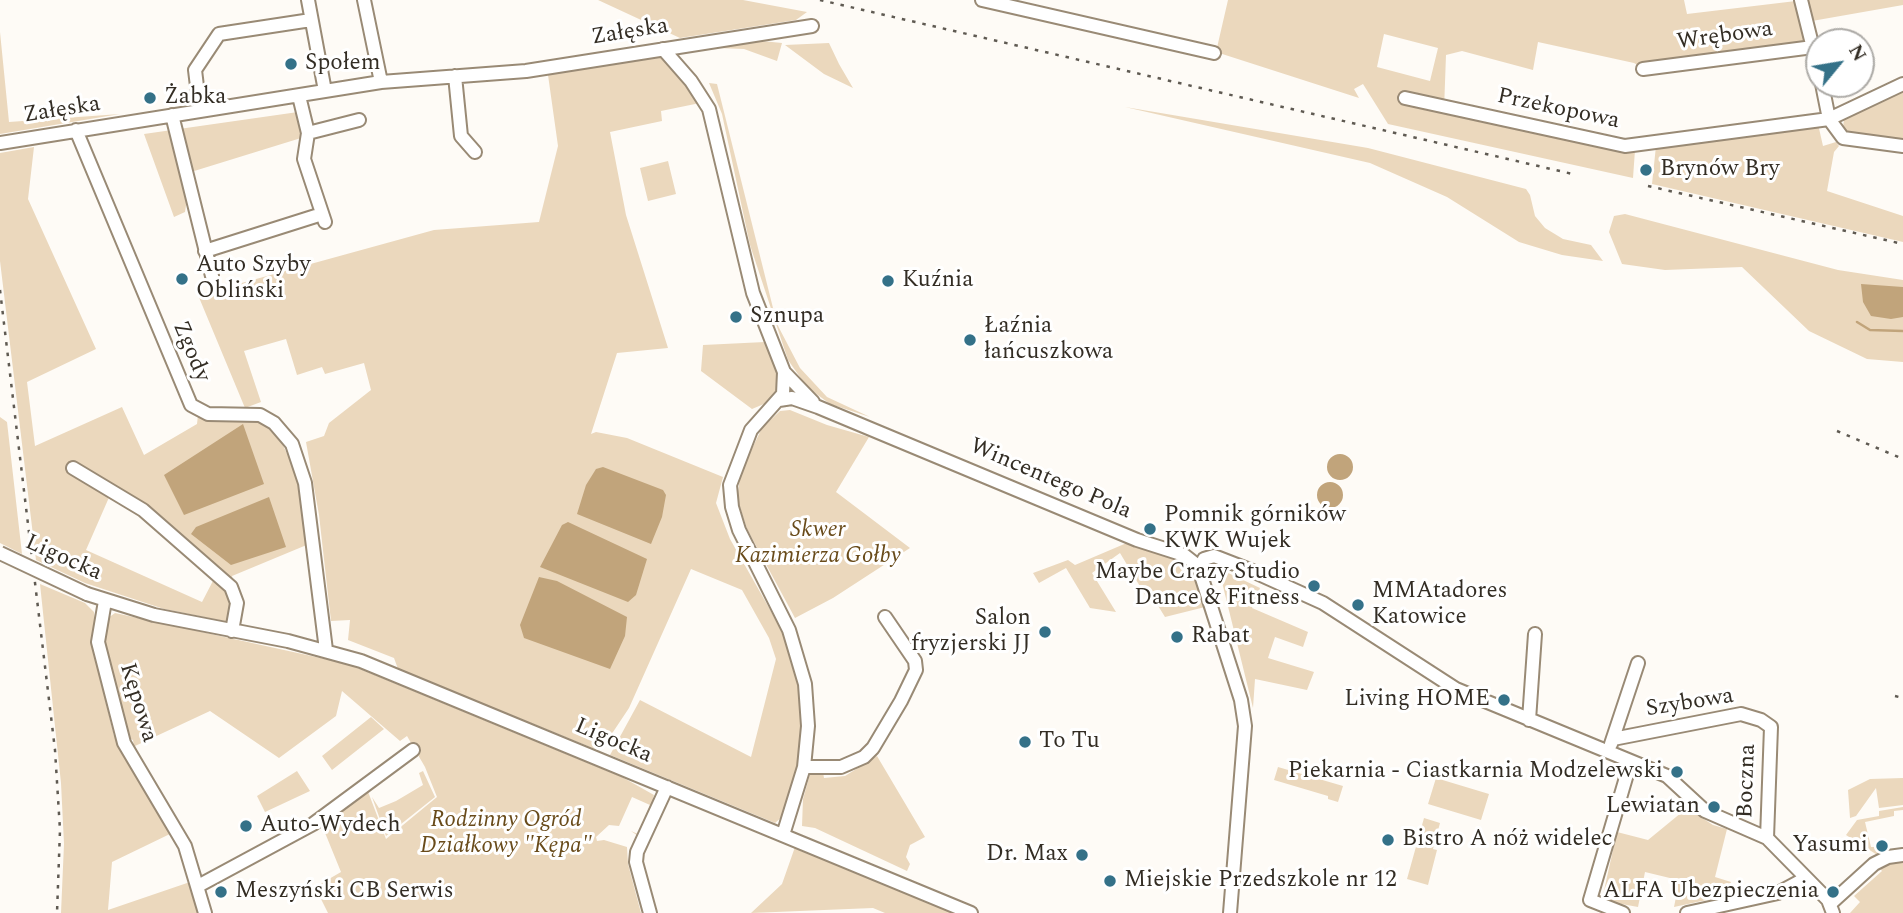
<!DOCTYPE html>
<html>
<head>
<meta charset="utf-8">
<style>
	body { margin:0 }
	#map { position:relative; width:1903px; height:913px; overflow:hidden; background:#fefbf6; font-family:Spectral,serif }
	canvas { display:block }
	.north { position:absolute; left:1805px; top:28px; width:70px; height:70px; box-sizing:border-box; background:#fff; border:2px solid #adaba7; border-radius:50%; rotate:60deg; font-size:19px; font-weight:700; line-height:28px; text-align:center; color:#332d24 }
	.north::after { content:''; display:block; margin:auto; width:24px; height:32px; background:#347188; clip-path:polygon(50% 0,100% 100%,50% 72%,0 100%) }
</style>
</head>
<body>
<div id="map">
<canvas width="1903" height="913"></canvas>
<div class="north">N</div>
</div>
<script>
const ctx = document.querySelector('canvas').getContext('2d');
ctx.lineJoin = 'round';
function fillPath(path, color) { ctx.fillStyle = color; ctx.fill(path, 'evenodd'); }
const poly = rows => new Path2D(rows.map(r => 'M' + r).join(''));
function trace(path, color, width, dash) { ctx.strokeStyle = color; ctx.lineWidth = width; ctx.lineCap = dash ? 'butt' : 'round'; ctx.setLineDash(dash || []); ctx.stroke(path); }
function drawText(font, color, halo, rows, align = 'center') {
  ctx.font = font + ' Spectral,serif'; ctx.lineWidth = 6; ctx.setLineDash([]); ctx.textBaseline = 'middle'; ctx.strokeStyle = halo; ctx.fillStyle = color; for (const [text, x, y, turn = 0] of rows) {
    ctx.save(); ctx.translate(x, y); ctx.rotate((+turn || 0) * Math.PI / 180); ctx.textAlign = isNaN(turn) ? turn : align; if (halo) ctx.strokeText(text, 0, 0); ctx.fillText(text, 0, 0); ctx.restore();
  }
}
fillPath(poly([
	[598,0,743,0,807,12,796,20,680,38],
	[1228,0,1684,0,1687,14,1796,1,1807,46,1643,68,1634,63,1538,42,1533,70,1462,51,1446,55,1444,110,1615,150,1635,150,1633,178,1388,124,1363,84,1354,89,1359,98,1216,52],
	[1384,34,1438,48,1430,81,1377,67],
	[1807,0,1903,0,1903,5,1812,21],
	[0,32,9,122,120,114,0,134],
	[762,41,782,43,777,61,744,49,717,48],
	[829,43,839,64,853,88,824,74,785,45],
	[663,57,700,103,661,111,662,121,610,132,626,215,668,348,617,353,591,434,596,432,627,438,723,477,716,503,730,539,781,629,793,659,802,696,803,723,797,768,782,817,775,823,610,755,640,700,751,757,776,659,769,638,742,590,691,569,629,708,605,744,595,749,398,669,394,658,348,640,350,620,331,621,319,515,306,442,324,436,329,423,371,390,364,363,325,374,322,367,297,375,286,339,244,351,261,402,245,408,198,295,434,230,539,222,558,146,548,75],
	[709,83,717,84,777,324,800,368,827,397,870,417,830,404,807,387,788,360,750,245,722,114],
	[1903,88,1903,141,1848,135,1843,129,1844,118],
	[1125,107,1368,148,1526,189,1530,195,1535,216,1545,228,1563,239,1591,245,1603,261,1562,255,1519,242,1447,197,1370,163],
	[298,112,303,128,301,138,191,172,185,212,174,217,144,134],
	[1818,124,1823,146,1836,142,1839,146,1834,152,1827,191,1903,216,1903,242,1652,184,1656,146],
	[34,147,28,199,96,349,27,382,35,446,122,407,144,455,197,424,198,415,256,418,276,430,302,486,309,544,232,576,233,582,114,486,86,550,202,602,215,577,235,600,229,622,164,609,85,583,36,560,0,261,0,153],
	[668,161,676,194,648,201,640,168],
	[1625,214,1838,270,1903,280,1903,362,1867,359,1809,331,1742,267,1665,270,1622,264,1609,232,1614,216],
	[765,342,781,373,779,390,771,401,752,409,701,371,703,345],
	[790,410,827,425,869,437,836,492,910,548,833,598,795,618,747,529,737,498,741,471,762,428,780,411],
	[0,417,7,422,22,554,0,543],
	[1129,542,1169,553,1191,566,1205,607,1165,617,1152,596,1147,598,1120,553,1092,573,1116,612,1090,608,1066,568,1039,583,1033,573,1068,560,1075,565],
	[1224,571,1260,588,1252,608,1308,632,1303,647,1275,637,1268,658,1314,672,1307,690,1255,679,1253,708,1220,574],
	[40,584,85,603,94,612,107,695,105,699,114,736,172,833,112,862,108,910,190,882,199,913,61,913,64,844,61,783],
	[115,613,348,664,622,777,654,795,652,804,638,836,631,831,638,834,650,805,632,797,619,826,609,825,596,837,597,841,604,840,627,847,628,864,641,913,328,913,315,887,341,872,321,823,367,789,386,839,437,797,425,767,407,736,400,741,342,691,336,716,279,758,210,711,135,746,144,765,134,747,133,740,128,738,106,653,104,639,108,618],
	[371,717,384,729,332,770,322,756],
	[877,756,925,837,910,845,906,857,910,864,907,871,815,828,802,826,803,799,810,774,823,772,824,778,845,776],
	[1278,767,1343,786,1338,802,1328,799,1328,796,1274,780],
	[297,771,310,791,265,812,257,796],
	[423,771,435,797,386,836,372,797,379,808,396,801,423,785,419,773],
	[1436,778,1489,794,1481,820,1428,804],
	[1903,778,1903,805,1879,808,1876,788,1856,816,1850,818,1848,790,1870,779],
	[1903,807,1903,810,1894,811,1894,816,1865,822,1871,847,1879,847,1882,858,1846,835,1857,820,1879,816,1879,811],
	[1687,808,1713,825,1727,829,1715,877,1731,882,1725,896,1674,907,1678,887,1674,879,1645,872,1638,907,1616,903,1603,895,1617,832,1648,840],
	[1424,818,1440,823,1433,849,1437,850,1428,885,1407,879],
	[795,847,840,864,960,913,885,913,873,908,751,913,782,884],
	[1903,859,1903,913,1850,913,1860,902,1854,896,1882,871,1878,866]
]), '#ebd8bd');
fillPath(poly([
	[1861,284,1903,287,1903,317,1891,319,1871,316,1863,302],
	[243,424,264,484,184,515,164,475],
	'1327 467a13 13 0 1 1 26 0a13 13 0 1 1-26 0Z',
	[603,467,663,490,666,495,662,517,651,544,577,514,586,485,596,469],
	'1317 495a13 13 0 1 1 26 0a13 13 0 1 1-26 0Z',
	[269,497,286,547,231,565,191,534,196,527],
	[568,522,647,559,636,595,628,602,540,567,562,525],
	[539,577,557,581,627,617,625,636,610,669,524,638,520,625]
]), '#c1a47b');
trace(poly([
	[1857,322,1870,330,1903,331]
]), '#c1a47b', 2.5);
const minor = poly([
	[308,0,325,91],
	[364,0,381,82],
	[982,0,1214,53],
	[1801,0,1819,72],
	[663,49,691,81,709,109,753,293,784,372,813,402],
	[1643,69,1813,47],
	[455,76,461,136,475,152],
	[1822,84,1829,119,1843,138,1903,146],
	[299,96,308,133,304,159,325,222],
	[1405,98,1625,146,1829,119,1903,84],
	[200,111,195,70,219,34,311,20],
	[172,115,212,276],
	[76,130,191,405,208,414,260,415,274,423,292,444,305,483,326,650],
	[308,133,359,120],
	[0,143,381,82,526,71,812,26],
	[205,251,322,214],
	[779,400,792,398,818,407,1137,540,1184,555,1198,566,1241,700,1245,726,1230,913],
	[73,468,143,510,231,587,237,603,232,631],
	[1200,569,1204,559,1214,556,1250,570,1323,603,1456,689,1667,776,1705,811,1767,838,1828,900,1833,913],
	[87,594,154,615,288,641,361,661,971,913],
	[105,601,98,642,124,743,185,846,205,913],
	[1529,720,1535,634],
	[1613,739,1741,714,1761,720,1771,727,1767,838],
	[1611,744,1638,663],
	[804,767,841,767,864,757,873,748,901,701,916,670,915,661,885,617],
	[783,835,804,767,808,726,805,684,789,630,739,530,732,507,730,485,751,430,783,394,784,372],
	[198,886,313,824,413,750],
	[1830,904,1874,864,1888,857,1903,855],
	[650,913,636,862,637,852,667,787],
	[1623,913,1590,900,1630,764],
	[1687,913,1778,893,1806,878]
]);
trace(minor, '#998a75', 16);
trace(minor, '#fff', 12);
trace(poly([
	[820,0,1577,175],
	[1648,186,1903,244],
	[0,290,55,750,60,830,57,913],
	[1837,431,1903,459],
	[1895,696,1903,698]
]), '#5f5a52', 2.5, [3.5, 7]);
const minorBridge = poly([
	[0,553,87,594]
]);
trace(minorBridge, '#998a75', 16, []);
trace(minorBridge, '#fff', 12);
for (const [x, y, r, color] of [
	[291,64,7,"#347188"],
	[150,98,7,"#347188"],
	[1646,170,7,"#347188"],
	[182,279,7,"#347188"],
	[888,281,7,"#347188"],
	[736,317,7,"#347188"],
	[970,340,7,"#347188"],
	[1150,529,7,"#347188"],
	[1314,586,7,"#347188"],
	[1358,605,7,"#347188"],
	[1045,632,7,"#347188"],
	[1177,637,7,"#347188"],
	[1504,700,7,"#347188"],
	[1025,742,7,"#347188"],
	[1677,772,7,"#347188"],
	[1714,807,7,"#347188"],
	[246,826,7,"#347188"],
	[1388,840,7,"#347188"],
	[1882,846,7,"#347188"],
	[1082,855,7,"#347188"],
	[1110,881,7,"#347188"],
	[221,892,7,"#347188"],
	[1833,892,7,"#347188"]
]) { const dot = new Path2D(); dot.arc(x, y, r, 0, 2 * Math.PI); ctx.fillStyle = color; ctx.fill(dot); trace(dot, '#fff', 2.5); }
drawText('23px', '#332d24', '#fff', [
	["Załęska",630,33,-9],
	["Wrębowa",1725,37,-8],
	["Przekopowa",1558,110,12],
	["Załęska",62,111,-9],
	["Zgody",190,352,67],
	["Wincentego Pola",1050,480,23],
	["Ligocka",63,559,24],
	["Kępowa",137,703,73],
	["Szybowa",1690,704,-9],
	["Ligocka",613,742,23],
	["Boczna",1748,781,-88]
]);
drawText('23px', '#332d24', '#fff', [
	["Społem",305,64],
	["Żabka",164,98],
	["Brynów Bry",1660,170],
	["Auto Szyby",196,266],
	["Obliński",196,292],
	["Kuźnia",902,281],
	["Sznupa",750,317],
	["Łaźnia",984,327],
	["łańcuszkowa",984,353],
	["Pomnik górników",1164,516],
	["KWK Wujek",1164,542],
	["Maybe Crazy Studio",1300,573,"right"],
	["Dance & Fitness",1300,599,"right"],
	["MMAtadores",1372,592],
	["Katowice",1372,618],
	["Salon",1031,619,"right"],
	["fryzjerski JJ",1031,645,"right"],
	["Rabat",1191,637],
	["Living HOME",1490,700,"right"],
	["To Tu",1039,742],
	["Piekarnia - Ciastkarnia Modzelewski",1663,772,"right"],
	["Lewiatan",1700,807,"right"],
	["Auto-Wydech",260,826],
	["Bistro A nóż widelec",1402,840],
	["Yasumi",1868,846,"right"],
	["Dr. Max",1068,855,"right"],
	["Miejskie Przedszkole nr 12",1124,881],
	["Meszyński CB Serwis",235,892],
	["ALFA Ubezpieczenia",1819,892,"right"]
], 'left');
drawText('italic 23px', '#694b1a', '#fff', [
	["Skwer",818,531],
	["Kazimierza Gołby",818,557],
	["Rodzinny Ogród",506,821],
	["Działkowy \"Kępa\"",506,847]
]);
</script>
</body>
</html>
